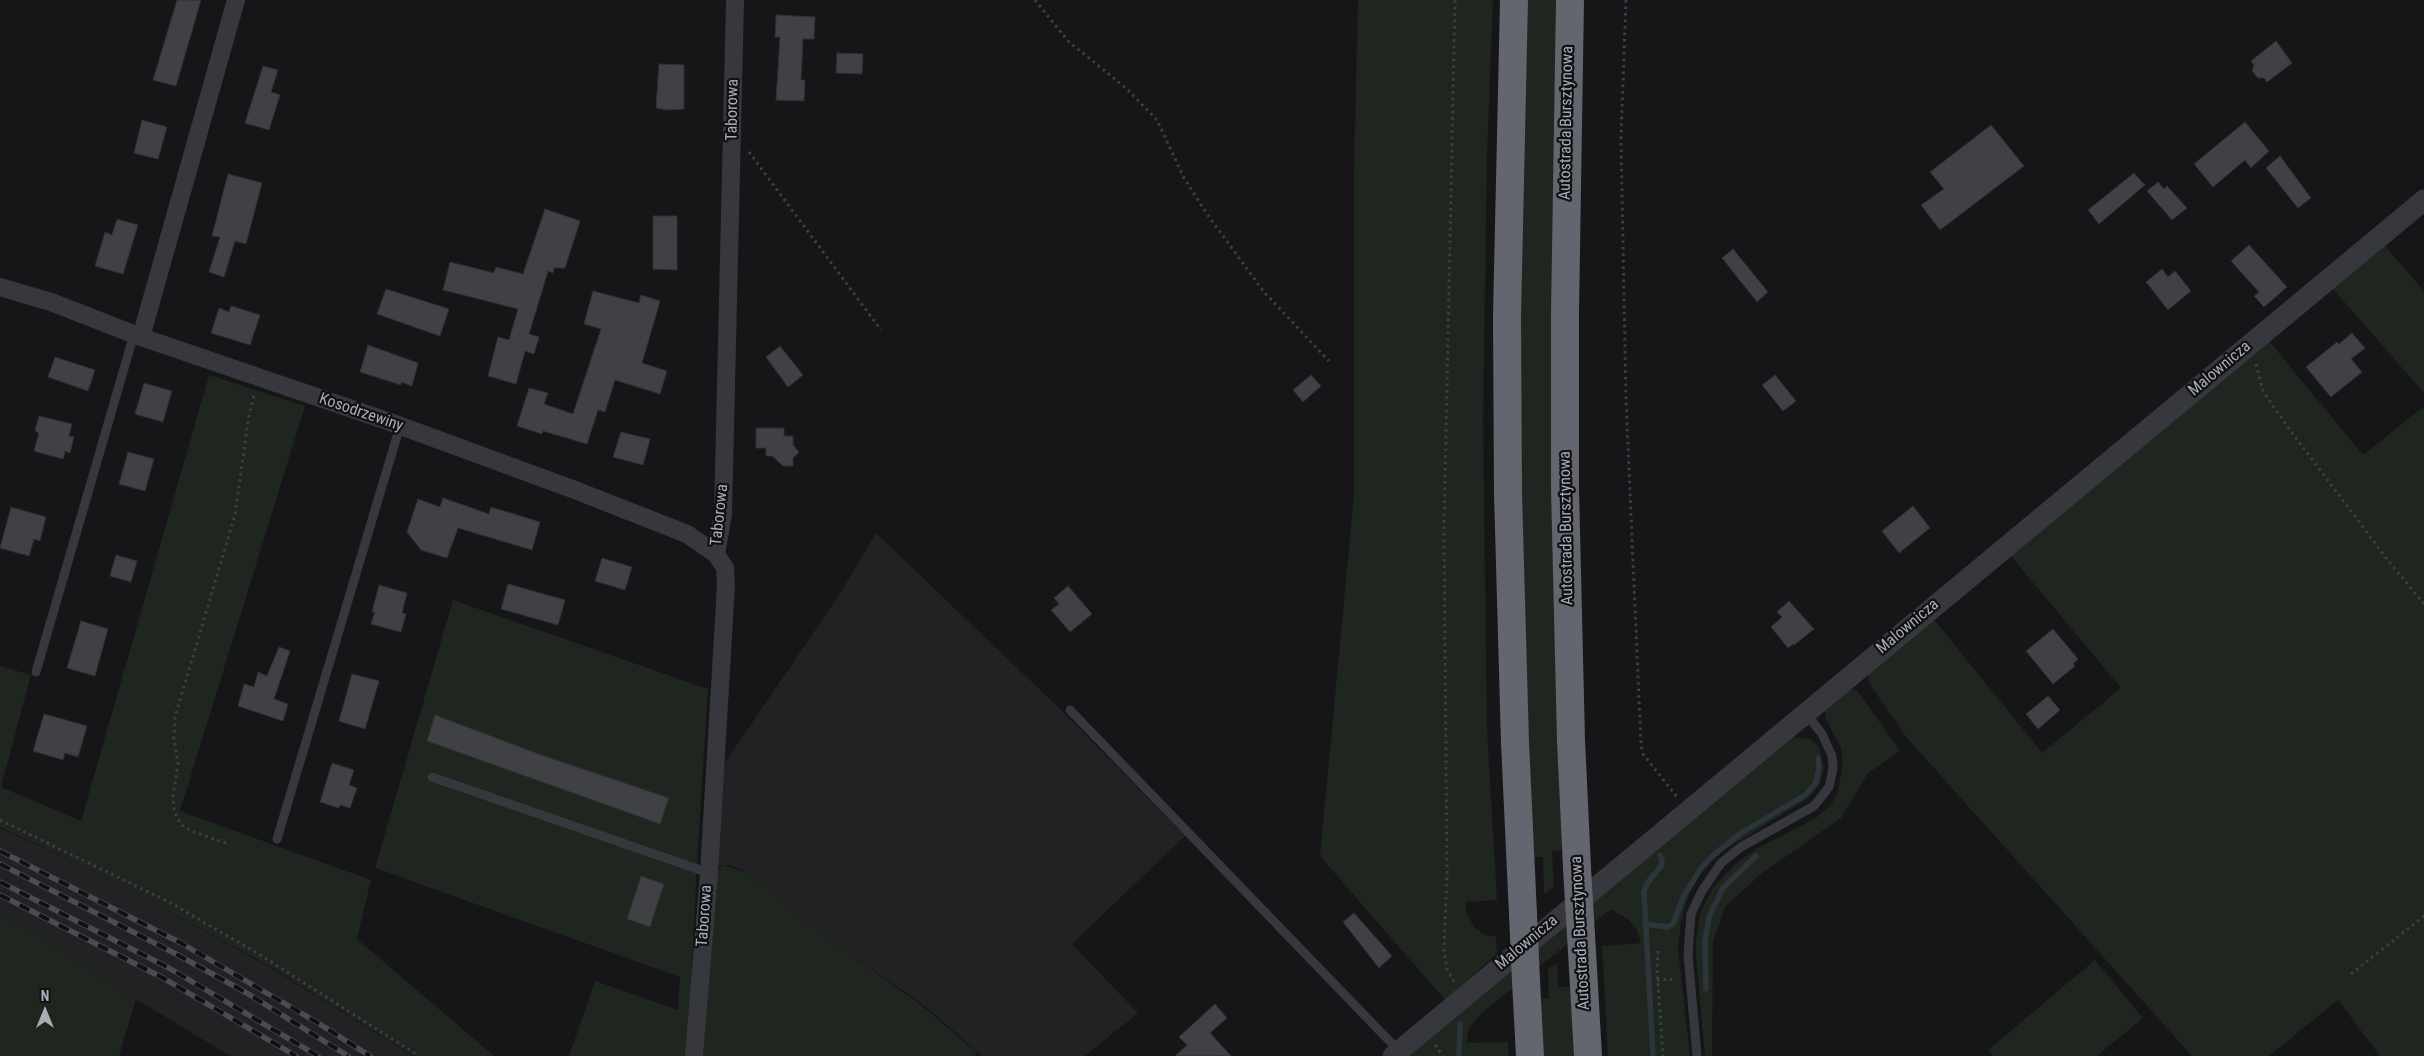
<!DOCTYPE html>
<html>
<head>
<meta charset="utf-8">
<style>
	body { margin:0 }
	#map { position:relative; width:2424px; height:1056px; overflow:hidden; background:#161618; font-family:"Roboto Condensed",sans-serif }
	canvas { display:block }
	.north { position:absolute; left:20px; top:986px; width:50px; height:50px; -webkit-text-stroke:4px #111113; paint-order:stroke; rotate:0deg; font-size:14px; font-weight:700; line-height:20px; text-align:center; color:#a8adb8 }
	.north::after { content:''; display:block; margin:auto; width:18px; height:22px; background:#a8adb8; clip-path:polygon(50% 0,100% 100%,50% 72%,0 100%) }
</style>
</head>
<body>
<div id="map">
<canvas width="2424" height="1056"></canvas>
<div class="north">N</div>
</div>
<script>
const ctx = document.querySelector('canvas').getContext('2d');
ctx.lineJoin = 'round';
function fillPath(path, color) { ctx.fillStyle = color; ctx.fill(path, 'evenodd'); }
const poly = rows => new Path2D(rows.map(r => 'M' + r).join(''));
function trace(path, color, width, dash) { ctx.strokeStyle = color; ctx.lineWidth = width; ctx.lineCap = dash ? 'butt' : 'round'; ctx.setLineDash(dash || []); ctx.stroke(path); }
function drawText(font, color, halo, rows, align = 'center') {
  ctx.font = font + ' "Roboto Condensed",sans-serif'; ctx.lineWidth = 4.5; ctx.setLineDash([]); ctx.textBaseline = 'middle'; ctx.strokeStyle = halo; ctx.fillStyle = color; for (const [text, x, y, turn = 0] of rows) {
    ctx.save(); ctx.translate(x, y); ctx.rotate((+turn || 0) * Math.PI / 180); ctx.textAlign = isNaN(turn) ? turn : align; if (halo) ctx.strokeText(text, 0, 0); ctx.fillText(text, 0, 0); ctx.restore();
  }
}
fillPath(poly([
	[876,533,1061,710,1185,836,1072,944,1138,1013,1085,1056,982,1056,926,1007,821,933,749,873,730,865,709,865,716,776,841,592],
	[0,828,111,879,271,968,414,1056,230,1056,136,999,0,912]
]), '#222225');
fillPath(poly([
	[1358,0,1493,0,1487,155,1483,420,1487,731,1497,900,1466,902,1466,913,1475,928,1483,934,1496,937,1497,954,1445,1000,1320,856,1354,495,1354,170],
	[1524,0,1558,0,1563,850,1552,851,1554,887,1544,894,1543,857,1530,857,1523,646,1520,388],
	[2385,246,2424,291,2424,393,2333,289],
	[2269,341,2363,455,2424,406,2424,1056,2380,1056,2338,1000,2269,1056,2192,1056,1907,738,1871,686,1867,675,1933,618,2042,753,2121,688,2010,555],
	[209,375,305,406,180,811,371,880,357,939,494,1056,415,1056,271,967,111,879,0,827,0,666,31,675,1,787,81,821],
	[453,600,708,689,697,861,688,1056,569,1056,595,981,678,1010,680,977,375,868],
	[1848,688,1857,690,1900,751,1868,773,1841,818,1761,874,1725,907,1713,942,1712,1056,1705,1056,1696,956,1696,942,1700,913,1712,889,1736,863,1760,847,1816,818,1831,805,1838,792,1843,764,1841,748,1826,719,1825,711],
	[1794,737,1810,739,1819,747,1824,768,1820,784,1807,799,1724,850,1700,874,1688,897,1681,921,1678,949,1690,1056,1608,1056,1602,946,1641,943,1636,928,1628,919,1612,910,1607,912,1483,1012,1472,1024,1468,1031,1467,1043,1508,1042,1509,1056,1407,1056],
	[723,865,749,873,821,933,925,1008,977,1053,974,1056,703,1056,713,875],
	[0,912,136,999,119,1056,0,1056],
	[2095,960,2143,1018,2097,1056,1993,1056,1988,1050],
	[1557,963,1558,987,1572,987,1576,1056,1541,1056,1538,999,1549,998,1548,969]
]), '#1e261f');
trace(poly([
	[1645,924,1668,927,1673,924,1684,895,1702,867,1712,856,1741,833,1805,795,1816,783,1819,768,1818,758],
	[1706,989,1705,942,1709,917,1723,888,1756,856],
	[1459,1056,1460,1024],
	[1653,1056,1644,892,1648,882,1661,866,1662,860,1660,855]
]), '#2c353c', 5.5);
const building = poly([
	[177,0,201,0,176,86,153,80,177,0],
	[776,15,815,17,814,39,803,39,801,80,805,80,804,101,776,100,780,37,775,37,776,15],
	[2276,41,2292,63,2267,82,2264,78,2258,78,2252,71,2254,65,2251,61,2276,41],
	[837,53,863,54,862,74,836,73,837,53],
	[659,64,684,65,684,109,668,110,656,108,659,64],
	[263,66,278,70,271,92,280,95,269,130,245,123,263,66],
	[142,120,167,127,158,159,134,153,142,120],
	[2245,122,2269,151,2251,168,2245,160,2213,187,2194,164,2245,122],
	[1991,125,2024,166,1940,230,1921,205,1944,189,1930,172,1991,125],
	[2280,156,2311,198,2298,208,2266,168,2280,156],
	[2134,173,2145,185,2099,224,2088,210,2134,173],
	[228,174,262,183,246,244,235,241,224,277,209,272,220,237,212,236,228,174],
	[2158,182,2164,189,2167,186,2187,208,2172,220,2147,191,2158,182],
	[545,209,580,221,565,268,554,268,553,273,548,271,529,334,539,337,534,354,525,351,516,384,488,376,498,337,509,340,518,309,443,290,450,262,494,273,496,267,523,274,545,209],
	[653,216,677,216,677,270,653,269,653,216],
	[117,219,138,225,123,274,95,266,105,232,112,235,117,219],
	[2249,245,2287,287,2264,307,2254,296,2259,292,2231,261,2249,245],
	[1733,249,1768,292,1757,302,1722,258,1733,249],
	[2162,269,2168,277,2175,271,2191,291,2168,310,2146,282,2162,269],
	[386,289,449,309,440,336,377,314,386,289],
	[593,291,639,303,641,295,660,301,642,363,667,371,660,394,615,380,605,412,598,410,587,444,543,431,542,434,517,426,529,388,548,393,544,404,573,414,601,329,584,324,593,291],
	[231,306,260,315,250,345,211,333,219,308,229,312,231,306],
	[2352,333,2365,348,2351,359,2362,372,2331,397,2306,367,2337,342,2339,344,2352,333],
	[368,345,418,363,412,386,401,382,401,385,360,372,368,345],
	[780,346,803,375,788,387,766,357,780,346],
	[55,357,95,370,88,391,48,377,55,357],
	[1311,375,1321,386,1303,402,1293,390,1311,375],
	[1775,375,1796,401,1783,411,1762,385,1775,375],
	[144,383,172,391,163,422,135,414,144,383],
	[39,416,72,424,69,436,74,437,70,453,65,451,63,459,34,451,39,433,35,431,39,416],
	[756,428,784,428,784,436,793,436,793,445,799,452,793,458,793,466,783,466,772,456,766,456,766,448,756,448,756,428],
	[621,432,650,439,643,465,613,457,621,432],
	[128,452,154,459,145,491,119,484,128,452],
	[443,498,489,514,491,507,540,522,532,550,458,528,447,558,421,550,407,532,418,499,440,507,443,498],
	[1913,506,1930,528,1899,553,1882,531,1913,506],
	[11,507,46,517,40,541,34,539,29,556,0,548,11,507],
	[116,555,137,561,131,582,110,576,116,555],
	[602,558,632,567,625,590,595,581,602,558],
	[508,584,565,600,558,625,501,609,508,584],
	[379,585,407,593,402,613,406,614,401,632,371,624,375,612,372,612,379,585],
	[1068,586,1092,614,1070,632,1051,610,1059,604,1054,598,1068,586],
	[1789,601,1814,629,1794,645,1793,644,1788,648,1771,627,1782,617,1777,612,1789,601],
	[81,621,108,629,95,676,67,668,81,621],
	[2053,629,2078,659,2073,664,2075,666,2053,684,2026,651,2053,629],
	[279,647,290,651,274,699,288,704,283,721,238,706,244,684,254,687,258,672,267,676,279,647],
	[352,674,379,681,365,729,339,721,352,674],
	[2048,696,2060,710,2038,729,2026,714,2048,696],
	[44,714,87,726,78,757,65,753,63,760,33,751,44,714],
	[435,715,544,756,669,798,660,824,427,741,435,715],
	[332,763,354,770,349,785,357,788,350,808,340,805,339,808,320,802,332,763],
	[641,876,664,884,650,927,627,919,641,876],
	[1354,913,1392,956,1379,968,1343,922,1354,913],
	[1215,1004,1227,1018,1210,1033,1231,1056,1175,1056,1187,1045,1179,1037,1215,1004]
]);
fillPath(building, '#404145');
trace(building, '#303034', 1);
trace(poly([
	[1035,0,1068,41,1127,89,1157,120,1184,178,1207,214,1264,292,1329,361],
	[1626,0,1621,137,1626,400,1641,745,1643,754,1677,797],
	[749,152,881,330],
	[2256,364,2263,391,2287,426,2387,559,2424,604],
	[0,820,169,902,262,956,419,1056],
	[226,843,191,831,182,825,177,818,174,809,173,796,178,764,174,739,175,717,235,515,249,415,254,395],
	[1658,951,1657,970,1663,1056],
	[2351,974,2424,916],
	[1657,980,1677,979],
	[1454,982,1447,969,1444,951,1447,872,1444,530,1455,0],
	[1435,1045,1443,1056]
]), '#3d3f44', 3, [2.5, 4]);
trace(poly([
	[36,672,134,334],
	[1070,710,1399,1051],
	[432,777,709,873],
	[277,839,400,426],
	[1697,1056,1688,954,1691,914,1702,891,1721,863,1741,847,1814,806,1829,787,1833,768,1832,756,1822,734,1805,712]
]), '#37383d', 9);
trace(poly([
	[0,287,51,302,141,337,390,422,575,490,687,534,716,554],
	[141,337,236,0],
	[694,1056,709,873,726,585,725,568,716,554,723,514,735,0]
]), '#37383d', 18);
trace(poly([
	[1393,1056,2424,200]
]), '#37383d', 21);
trace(poly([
	[1514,0,1507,316,1508,493,1515,743,1523,914],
	[1570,0,1565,312,1565,489,1571,740,1577,868],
	[1581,935,1588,1056],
	[1526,981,1530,1056]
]), '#63666e', 28);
const rail = poly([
	[0,851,181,943,318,1023,370,1056],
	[0,864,176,954,245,992,348,1056],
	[0,882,169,968,318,1056],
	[0,895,163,978,296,1056]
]);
trace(rail, '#4a4c52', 5.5);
trace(rail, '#111113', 4, [11]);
trace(poly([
	[1577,868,1581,935],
	[1523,914,1526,981]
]), '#63666e', 28);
drawText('16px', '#a8adb8', '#111113', [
	["Taborowa",733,110,-89],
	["Autostrada Bursztynowa",1567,123,-89],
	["Malownicza",2220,369,-40],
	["Kosodrzewiny",361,413,19],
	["Taborowa",720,515,-84],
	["Autostrada Bursztynowa",1567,528,-91],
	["Malownicza",1908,627,-40],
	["Taborowa",705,916,-86],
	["Autostrada Bursztynowa",1581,933,-93],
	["Malownicza",1527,943,-40]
]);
</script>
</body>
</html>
